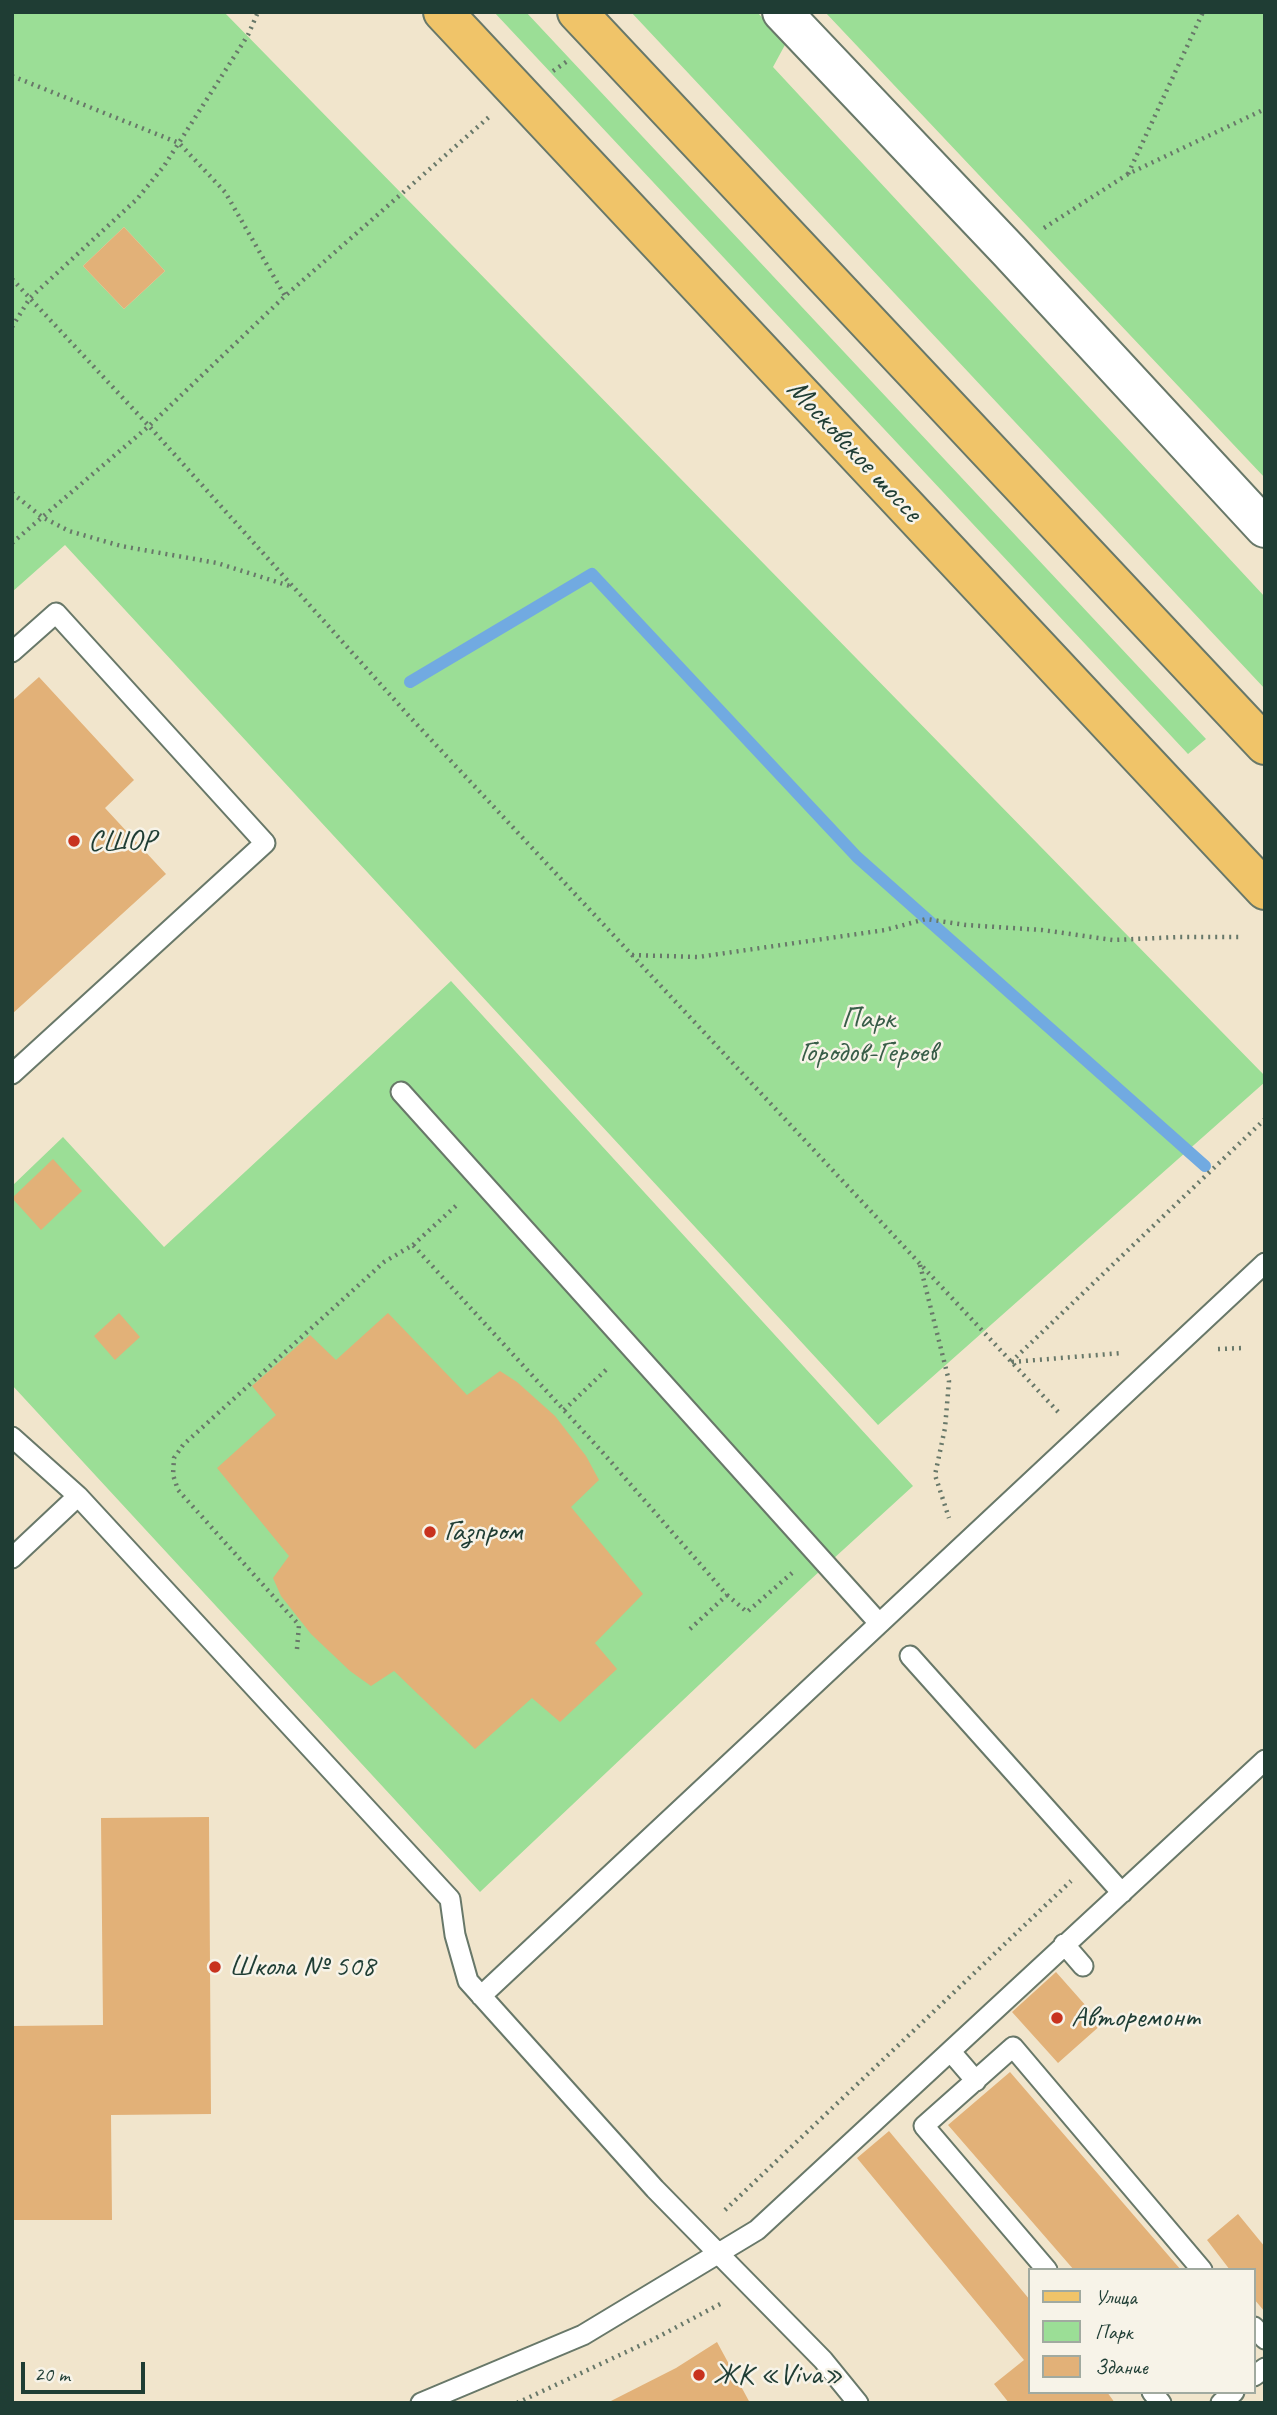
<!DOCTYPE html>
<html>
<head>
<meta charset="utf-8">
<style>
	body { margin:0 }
	#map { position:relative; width:1277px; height:2415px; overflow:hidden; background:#f1e5cc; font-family:Caveat,sans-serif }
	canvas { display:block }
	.frame { position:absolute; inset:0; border:14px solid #1f3d34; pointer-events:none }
	.legend { position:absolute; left:1028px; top:2268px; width:228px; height:126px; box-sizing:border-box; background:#f7f3e8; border:2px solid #a1aaa0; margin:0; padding:9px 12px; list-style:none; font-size:21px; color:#1f3d34 }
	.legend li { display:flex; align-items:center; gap:14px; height:35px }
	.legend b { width:35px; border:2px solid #a1aaa0 }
	.scale { position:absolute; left:21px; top:2362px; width:124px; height:32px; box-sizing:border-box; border:4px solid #1f3d34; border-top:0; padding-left:9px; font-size:21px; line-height:24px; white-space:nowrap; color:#1f3d34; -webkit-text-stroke:5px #f7f3e8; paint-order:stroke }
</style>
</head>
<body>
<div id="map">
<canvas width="1277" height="2415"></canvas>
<div class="frame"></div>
<ul class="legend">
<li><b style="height:9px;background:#f0c469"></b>Улица</li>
<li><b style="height:19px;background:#9bde96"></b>Парк</li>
<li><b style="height:19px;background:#e2b178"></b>Здание</li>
</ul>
<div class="scale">20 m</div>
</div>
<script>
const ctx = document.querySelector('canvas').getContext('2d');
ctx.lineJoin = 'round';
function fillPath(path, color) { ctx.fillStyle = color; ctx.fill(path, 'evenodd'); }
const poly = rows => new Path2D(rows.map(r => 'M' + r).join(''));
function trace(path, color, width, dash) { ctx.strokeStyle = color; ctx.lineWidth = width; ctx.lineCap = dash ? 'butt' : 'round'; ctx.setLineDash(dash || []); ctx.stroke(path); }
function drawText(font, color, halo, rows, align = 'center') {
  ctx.font = font + ' Caveat,sans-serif'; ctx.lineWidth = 5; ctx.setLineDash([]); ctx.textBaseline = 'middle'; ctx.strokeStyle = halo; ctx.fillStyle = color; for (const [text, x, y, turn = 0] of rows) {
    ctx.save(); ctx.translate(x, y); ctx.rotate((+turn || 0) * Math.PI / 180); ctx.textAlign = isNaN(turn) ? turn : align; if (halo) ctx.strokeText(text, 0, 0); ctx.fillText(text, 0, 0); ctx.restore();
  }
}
fillPath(poly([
	[12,12,224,12,1265,1076,1265,1082,878,1425,65,545,12,592],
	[124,227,165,271,124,309,83,266],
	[494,12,526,12,1206,739,1188,754],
	[631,12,757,12,786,43,773,67,1265,597,1265,689],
	[825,12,1265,12,1265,478],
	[451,981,913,1486,809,1581,480,1892,12,1385,12,1186,63,1137,164,1247]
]), '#9bde96');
trace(poly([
	[410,682,592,574,857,857,1205,1166]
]), '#71aae1', 12);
fillPath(poly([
	[124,227,165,271,124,309,83,266],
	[39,677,134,780,105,808,166,874,12,1014,12,701],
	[53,1159,82,1191,41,1230,12,1198],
	[119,1313,140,1337,115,1360,94,1336],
	[388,1313,467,1395,500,1371,517,1382,555,1416,586,1456,599,1480,571,1507,643,1594,595,1643,617,1669,560,1722,532,1698,475,1749,394,1671,371,1686,350,1671,311,1634,281,1596,273,1578,289,1556,217,1468,276,1415,252,1386,310,1335,336,1360],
	[209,1817,211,2114,111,2115,112,2220,12,2220,12,2026,103,2025,101,1818],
	[1056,1972,1102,2024,1058,2063,1012,2012],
	[1010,2072,1181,2270,1074,2270,948,2125],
	[889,2131,1030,2300,1030,2392,1107,2392,1115,2403,1009,2403,994,2384,1024,2360,857,2158],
	[1238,2214,1265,2247,1265,2312,1254,2299,1254,2270,1230,2270,1207,2240],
	[717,2342,750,2403,607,2403,676,2368]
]), '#e2b178');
const lane = poly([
	[12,652,56,613,265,843,12,1074],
	[401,1092,878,1622],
	[12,1437,78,1496,450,1899,455,1935,468,1981,655,2189,823,2360,858,2403],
	[12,1558,78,1496],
	[910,1656,1122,1893],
	[1064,1944,1083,1966],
	[481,1996,1265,1263],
	[951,2052,976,2081],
	[1047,2270,924,2126,1013,2047,1202,2270],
	[1254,2327,1265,2339],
	[1254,2376,1265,2368],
	[1152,2392,1161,2403],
	[421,2403,583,2335,757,2230,1265,1760],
	[1221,2403,1234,2392]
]);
const street = poly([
	[782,12,1009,251,1265,528]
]);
const primary = poly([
	[443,12,1265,890],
	[577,12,1265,745]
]);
trace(lane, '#687869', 23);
trace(street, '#687869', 42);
trace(primary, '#687869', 42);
trace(poly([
	[553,71,569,60],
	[12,76,179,143,225,192,285,296],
	[1128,174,1203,12],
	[1044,228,1128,174,1265,109],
	[12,279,149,426,409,716,1061,1415],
	[12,327,30,298,137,199,164,166,248,35,258,12],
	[12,493,42,517,69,531,121,546,217,563,293,587],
	[12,543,149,426,285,296,489,117],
	[632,955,698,957,885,930,926,919,966,925,1042,930,1113,940,1180,937,1242,937],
	[413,1245,459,1203],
	[920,1265,949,1381,945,1428,935,1475,949,1518],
	[1218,1349,1243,1348],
	[1011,1362,1265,1119],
	[1012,1362,1122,1353],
	[564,1410,609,1367],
	[727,1595,747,1612,792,1573],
	[297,1649,299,1625,178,1490,173,1475,174,1458,183,1445,384,1262,413,1245,604,1454,727,1595,690,1629],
	[725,2210,1071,1881],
	[517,2403,654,2339,724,2302]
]), '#687869', 4.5, [2, 5]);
trace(lane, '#fff', 19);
trace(street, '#fff', 38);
trace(primary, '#f0c469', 38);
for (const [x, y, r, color] of [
	[74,841,7,"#c8321e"],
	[430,1532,7,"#c8321e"],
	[215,1967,7,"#c8321e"],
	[1057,2018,7,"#c8321e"],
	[699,2375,7,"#c8321e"]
]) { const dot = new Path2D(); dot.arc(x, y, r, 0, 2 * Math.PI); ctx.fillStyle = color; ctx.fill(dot); trace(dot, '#f7f3e8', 2.5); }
drawText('30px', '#1f3d34', '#f7f3e8', [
	["Московское шоссе",854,451,47]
]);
drawText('30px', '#1f3d34', '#f7f3e8', [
	["СШОР",88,841],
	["Газпром",444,1532],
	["Школа № 508",229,1967],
	["Авторемонт",1071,2018],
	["ЖК «Viva»",713,2375]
], 'left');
drawText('30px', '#385d48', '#f7f3e8', [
	["Парк",868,1019],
	["Городов-Героев",868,1053]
]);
</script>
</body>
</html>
